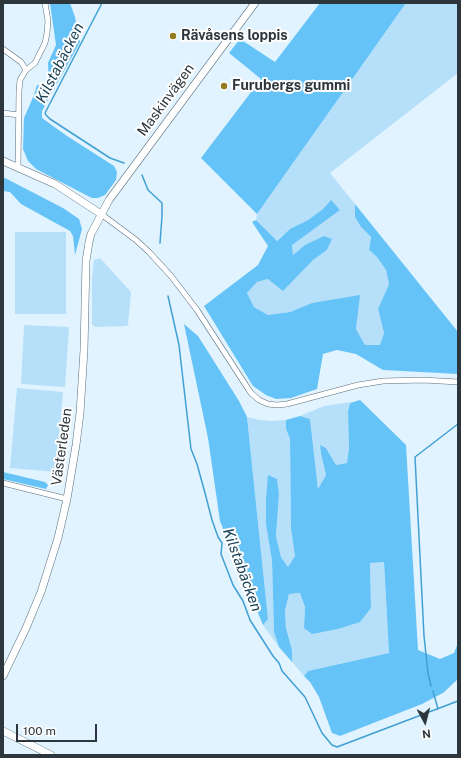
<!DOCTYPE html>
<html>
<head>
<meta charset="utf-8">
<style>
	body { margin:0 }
	#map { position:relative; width:461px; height:758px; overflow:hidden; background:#e0f3fe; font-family:"Public Sans",sans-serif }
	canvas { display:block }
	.frame { position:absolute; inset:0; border:4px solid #2d363c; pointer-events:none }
	.north { position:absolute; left:405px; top:702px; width:40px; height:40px; -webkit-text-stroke:3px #fdfdfd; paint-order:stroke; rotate:173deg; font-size:11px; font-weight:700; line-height:16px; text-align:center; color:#2d363c }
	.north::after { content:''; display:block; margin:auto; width:14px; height:18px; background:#2d363c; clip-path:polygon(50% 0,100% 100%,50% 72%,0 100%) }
	.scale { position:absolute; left:16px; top:724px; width:81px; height:18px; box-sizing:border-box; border:2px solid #2d363c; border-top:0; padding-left:5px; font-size:12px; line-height:14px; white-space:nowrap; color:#2d363c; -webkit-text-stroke:3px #fdfdfd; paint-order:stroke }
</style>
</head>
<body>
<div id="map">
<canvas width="461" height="758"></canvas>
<div class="frame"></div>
<div class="north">N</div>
<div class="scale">100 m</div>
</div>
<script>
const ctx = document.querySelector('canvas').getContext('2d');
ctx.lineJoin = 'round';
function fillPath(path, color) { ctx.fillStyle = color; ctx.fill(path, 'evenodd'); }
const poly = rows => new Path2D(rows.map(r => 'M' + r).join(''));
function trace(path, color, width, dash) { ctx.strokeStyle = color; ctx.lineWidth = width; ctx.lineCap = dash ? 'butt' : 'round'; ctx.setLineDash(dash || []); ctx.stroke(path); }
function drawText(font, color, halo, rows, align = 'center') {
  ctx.font = font + ' "Public Sans",sans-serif'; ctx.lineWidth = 4; ctx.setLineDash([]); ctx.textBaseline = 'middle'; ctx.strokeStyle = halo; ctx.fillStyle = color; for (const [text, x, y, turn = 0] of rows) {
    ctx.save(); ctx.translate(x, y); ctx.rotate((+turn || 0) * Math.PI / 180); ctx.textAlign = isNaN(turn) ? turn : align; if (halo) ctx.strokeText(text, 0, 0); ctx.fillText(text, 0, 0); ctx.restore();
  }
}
fillPath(poly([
	[406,3,457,3,458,5,458,73,330,173,355,204,355,217,361,227,371,237,369,250,377,257,386,270,389,284,378,309,384,333,380,345,365,345,356,329,357,316,312,303,290,312,268,315,254,307,247,293,257,282,268,279,313,260,327,250,332,239,305,245,293,256,292,244,340,210,331,201,323,209,308,220,290,229,276,241,256,220,257,214],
	[15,232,66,232,66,314,15,314],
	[100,258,131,292,128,325,126,326,95,327,92,324,92,278,94,260],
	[24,325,69,327,65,387,21,384],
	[17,388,63,392,56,472,10,468],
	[350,402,348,411,349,448,347,463,336,465,326,448,320,445,321,454,326,475,318,489,310,419,300,416,324,406],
	[247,417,260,420,272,421,286,420,286,429,290,439,291,529,295,557,288,567,281,557,276,536,279,494,269,475,266,499,266,524,272,561,274,632,279,647,263,625,268,619],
	[384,562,389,653,308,671,304,676,292,662,292,650,286,628,285,612,289,594,300,593,305,607,304,628,371,608,370,563]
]), '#b6e0f9');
fillPath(poly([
	[50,3,70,3,75,17,80,42,42,111,42,118,67,136,114,166,117,172,116,180,105,195,98,198,92,198,86,195,36,169,28,161,23,149,24,118,34,95,37,85,49,88,48,63,56,45],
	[320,3,406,3,257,214,201,158,261,79,229,53,240,39,275,62],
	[3,177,63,208,79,219,82,229,75,255,73,236,70,231,21,204,10,192,3,191],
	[331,200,340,210,292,245,293,255,305,245,324,236,332,239,327,250,313,260,283,291,268,279,257,282,247,293,254,307,268,315,290,312,312,303,360,295,356,329,365,345,380,345,384,333,378,309,389,284,386,270,377,257,369,250,371,237,361,227,355,217,355,204,458,332,458,374,383,370,356,354,337,350,323,354,317,389,291,398,276,399,266,395,253,386,204,306,258,265,268,246,252,222,256,220,277,241,290,229,308,220,323,209],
	[184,324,198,336,239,401,247,417,268,619,263,625,220,521,208,438],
	[360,400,406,445,418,650,440,659,454,653,458,643,458,679,443,693,422,704,340,736,332,733,319,697,310,682,304,676,308,671,389,653,384,562,370,563,371,608,360,622,338,629,312,634,304,628,305,607,300,593,289,594,285,611,286,628,292,650,292,662,279,647,274,632,272,561,266,524,266,499,268,475,277,479,279,494,276,536,281,557,288,567,295,556,291,529,290,439,286,429,286,420,300,416,310,419,318,489,326,475,321,454,320,445,326,448,336,465,347,463,349,448,348,411,350,403],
	[3,472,45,482,48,485,46,489,3,479]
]), '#66c3f7');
trace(poly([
	[102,3,45,113,46,115,50,119,110,158,124,163],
	[142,175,148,190,162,203,162,216,160,243],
	[168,296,179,345,191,449,197,464,205,493,212,520,218,537,222,543,221,554,233,585,243,601,250,620,273,656,279,663,282,671,305,697,322,733,332,745,337,747,458,701],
	[431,686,428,673,424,636,415,457,458,424],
	[433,691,438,709]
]), '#41a0d3', 1.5);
const street = poly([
	[3,49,21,62,26,70],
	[3,113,19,115],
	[18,167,19,91,20,80,26,70,35,63,45,43,47,33,48,21,45,3],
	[101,214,136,240,149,252,171,276,197,310,245,384,251,393,259,400,268,404,277,405,287,404,358,385,383,381,423,380,458,382],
	[3,483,67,499]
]);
const secondary = poly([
	[3,161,55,184,101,214],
	[3,676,26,628,41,592,58,538,67,499,76,445,80,413,84,350,86,261,89,242,91,234,109,200,255,3],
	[3,731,51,755]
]);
trace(street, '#5a6e7b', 6);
trace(secondary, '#5a6e7b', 8);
trace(street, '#fff', 5);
trace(secondary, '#fff', 7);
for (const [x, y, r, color] of [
	[173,36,4,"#917a20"],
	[224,86,4,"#917a20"]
]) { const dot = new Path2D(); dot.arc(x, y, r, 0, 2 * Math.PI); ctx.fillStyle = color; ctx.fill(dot); trace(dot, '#fdfdfd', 1.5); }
drawText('bold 14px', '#2d363c', '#fdfdfd', [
	["Rävåsens loppis",181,36],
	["Furubergs gummi",232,86]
], 'left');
drawText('14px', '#2d363c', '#fdfdfd', [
	["Maskinvägen",166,100,-54],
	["Västerleden",62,447,-82]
]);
drawText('italic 15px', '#194157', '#fdfdfd', [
	["Kilstabäcken",60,63,-63],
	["Kilstabäcken",242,570,70]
]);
</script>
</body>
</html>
